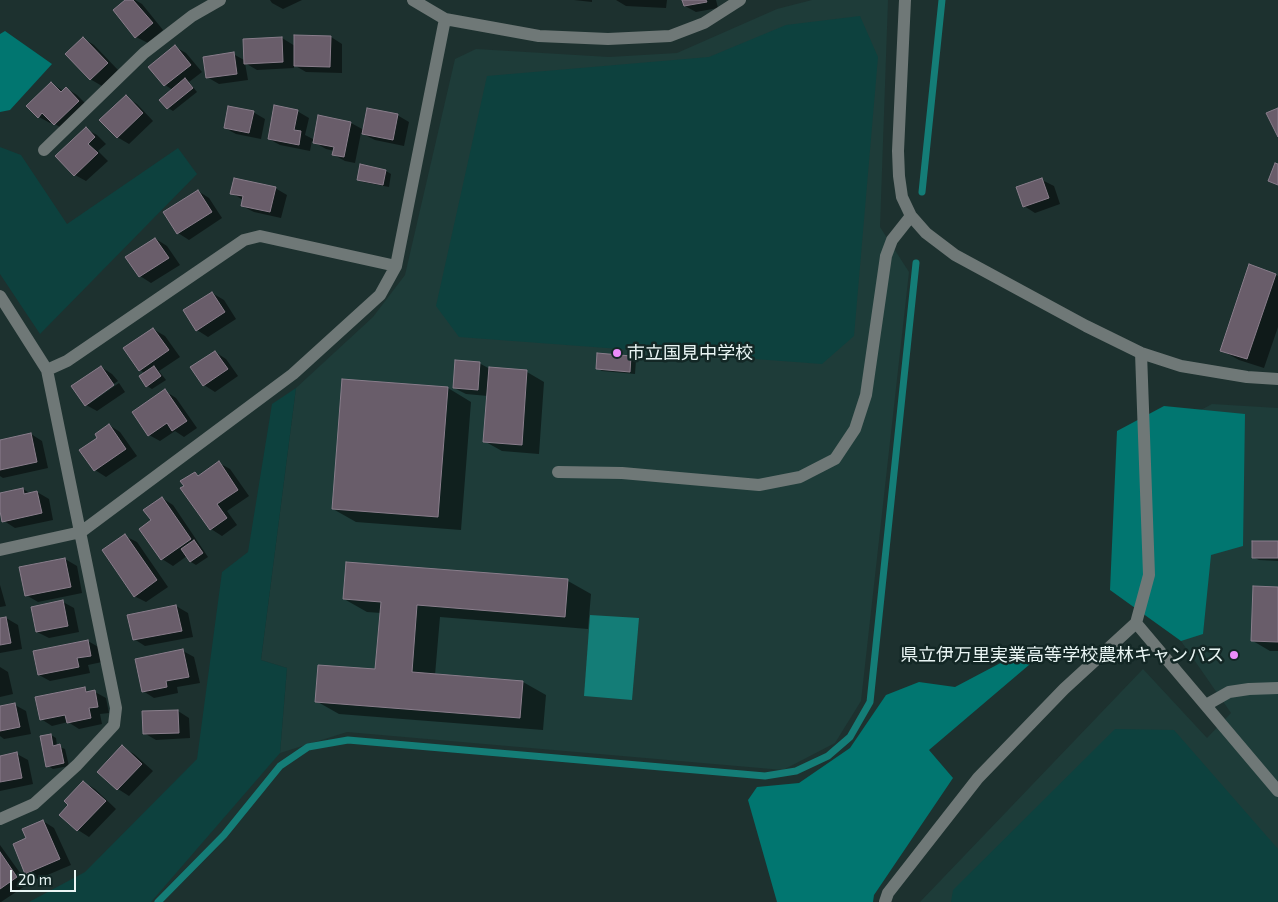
<!DOCTYPE html>
<html>
<head>
<meta charset="utf-8">
<style>
	body { margin:0 }
	#map { position:relative; width:1278px; height:902px; overflow:hidden; background:#1d312f; font-family:"Exo 2",sans-serif }
	canvas { display:block }
	.scale { position:absolute; left:10px; top:870px; width:66px; height:22px; box-sizing:border-box; border:2px solid #e9f5f4; border-top:0; padding-left:6px; font-size:15px; line-height:18px; white-space:nowrap; color:#e9f5f4; -webkit-text-stroke:4px #132725; paint-order:stroke }
</style>
</head>
<body>
<div id="map">
<canvas width="1278" height="902"></canvas>
<div class="scale">20 m</div>
</div>
<script>
const ctx = document.querySelector('canvas').getContext('2d');
ctx.lineJoin = 'round';
function fillPath(path, color) { ctx.fillStyle = color; ctx.fill(path, 'evenodd'); }
const poly = rows => new Path2D(rows.map(r => 'M' + r).join(''));
function trace(path, color, width, dash) { ctx.strokeStyle = color; ctx.lineWidth = width; ctx.lineCap = dash ? 'butt' : 'round'; ctx.setLineDash(dash || []); ctx.stroke(path); }
function drawText(font, color, halo, rows, align = 'center') {
  ctx.font = font + ' "Exo 2","Noto Sans JP",sans-serif'; ctx.lineWidth = 5; ctx.setLineDash([]); ctx.textBaseline = 'middle'; ctx.strokeStyle = halo; ctx.fillStyle = color; for (const [text, x, y, turn = 0] of rows) {
    ctx.save(); ctx.translate(x, y); ctx.rotate((+turn || 0) * Math.PI / 180); ctx.textAlign = isNaN(turn) ? turn : align; if (halo) ctx.strokeText(text, 0, 0); ctx.fillText(text, 0, 0); ctx.restore();
  }
}
fillPath(poly([
	[812,0,888,0,880,227,909,272,861,701,835,743,783,770,347,732,280,753,287,668,261,660,296,388,373,317,405,275,455,59,476,49,609,57,677,53,777,9],
	[1212,404,1278,408,1278,902,920,902,1143,669,1207,738,1231,713,1181,641,1173,425]
]), '#1e3c39');
fillPath(poly([
	[860,16,878,57,854,336,822,364,459,337,436,306,487,76,709,57,786,25],
	[0,147,21,155,67,224,178,148,197,174,40,334,0,274],
	[296,388,261,660,287,668,280,753,151,902,29,902,85,872,197,759,222,572,248,552,272,404],
	[1115,729,1174,730,1278,849,1278,902,951,902,953,890]
]), '#0d413e');
fillPath(poly([
	[5,31,52,64,10,110,0,112,0,34],
	[1164,406,1245,414,1243,546,1211,555,1203,634,1181,641,1110,590,1117,431],
	[1027,649,1036,659,929,750,953,778,874,895,873,902,777,902,748,800,757,787,799,783,850,748,886,695,919,682,955,687]
]), '#017670');
fillPath(poly([
	[590,615,639,618,632,700,584,696]
]), '#147d77');
fillPath(poly([
	[127,0,135,0,142,4,163,30,148,43,136,37],
	[270,0,302,0,283,9,272,3],
	[574,0,592,0,592,2],
	[616,0,667,0,666,8,626,6],
	[683,0,716,0,718,8,696,12,685,6],
	[331,37,342,44,342,73,306,72,294,65,294,68,257,70,245,63,248,80,219,84,207,77,233,54,246,61,282,38,295,46],
	[83,38,94,45,118,70,102,86,90,79],
	[175,47,186,53,202,72,189,82,197,92,173,111,168,108,173,90,165,85],
	[51,83,63,91,66,88,77,95,90,108,66,131,52,122,50,123,39,117],
	[126,97,137,104,153,121,129,144,117,137],
	[297,111,309,118,305,135,315,140,351,123,364,130,397,115,409,122,404,146,375,140,361,133,355,163,345,161,334,155,334,151,326,149,312,141,310,151,280,145,269,139],
	[253,112,265,119,261,139,236,134,225,128],
	[86,129,97,135,106,144,98,151,108,161,86,181,75,175],
	[386,171,391,174,389,187,363,182,358,179],
	[1042,180,1054,186,1060,204,1035,213,1024,206],
	[275,188,287,195,281,218,254,212,242,206,243,200,232,193],
	[198,191,209,198,222,218,189,240,178,233],
	[156,239,167,246,180,265,151,283,140,276],
	[1275,275,1278,276,1278,327,1264,368,1239,360,1221,350],
	[212,293,224,300,236,319,208,337,197,330],
	[153,329,165,336,180,357,159,371,166,380,152,389,147,386,146,374,140,370],
	[215,352,226,359,238,376,215,392,204,385],
	[631,357,636,360,635,374,602,371,597,368],
	[479,363,490,369,527,372,544,382,539,454,502,451,484,441,488,396,466,394,454,388],
	[101,367,112,374,118,381,89,401,89,404,119,383,125,392,97,411,86,405],
	[343,381,448,388,471,402,461,530,356,522,333,509],
	[165,391,176,398,197,428,184,437,175,431,160,441,149,435],
	[109,425,120,432,137,456,106,477,95,470,99,438],
	[31,434,42,441,48,468,3,478,0,476,0,441],
	[219,463,230,469,249,496,227,511,237,525,222,536,211,529,195,473,200,476],
	[23,489,31,494,37,492,49,499,53,520,15,528,4,521,0,506,0,494],
	[162,498,173,505,208,557,196,565,191,562,187,556,173,566,162,559,152,521],
	[125,536,137,542,168,587,146,602,134,596],
	[1278,543,1278,561,1259,560,1253,557],
	[65,559,77,566,82,593,38,602,26,595],
	[347,563,568,581,591,594,588,629,440,617,435,675,523,682,546,695,543,730,339,714,316,701,376,671,381,613,367,612,344,599],
	[0,585,6,606,0,607],
	[1278,588,1278,651,1270,651,1253,641],
	[63,602,74,608,79,632,49,638,37,632],
	[176,606,188,613,193,637,145,646,134,639],
	[6,618,18,625,22,649,0,653,0,620],
	[88,641,100,648,102,662,88,665,90,673,50,681,39,675],
	[183,651,194,657,200,683,177,687,178,693,154,698,143,691],
	[0,667,8,672,13,694,0,697],
	[84,689,91,692,95,692,106,698,109,713,100,714,102,724,79,729,68,722,52,726,41,719],
	[15,705,26,711,31,734,4,739,0,736,0,707],
	[178,711,189,718,190,738,156,740,144,733],
	[51,735,56,738,57,746,65,749,69,766,53,769,48,766],
	[122,747,134,754,153,771,129,796,118,789,99,772],
	[17,754,28,760,33,784,0,791,0,757],
	[83,782,95,789,116,809,89,837,78,830,61,815,70,805],
	[43,821,54,828,71,865,38,879,26,873,28,839],
	[0,845,28,884,1,902,0,902]
]), '#0007');
trace(poly([
	[922,192,942,0],
	[158,902,224,835,280,766,308,747,348,740,765,776,796,771,828,756,850,737,870,702,916,263]
]), '#147d77', 7);
const building = poly([
	[125,0,133,0,153,23,135,38,113,10,125,0],
	[682,0,706,0,707,2,684,6,682,0],
	[294,35,331,36,330,67,294,66,294,35],
	[83,37,108,63,90,80,65,54,83,37],
	[282,37,283,62,244,64,243,39,282,37],
	[175,45,191,65,164,86,148,67,175,45],
	[234,52,237,74,206,78,203,57,234,52],
	[185,78,193,88,167,109,159,100,185,78],
	[51,82,61,92,66,87,79,101,54,125,42,113,38,118,26,106,51,82],
	[126,95,143,113,117,138,99,120,126,95],
	[274,105,298,110,294,130,301,131,299,145,268,139,274,105],
	[228,106,254,111,249,133,224,128,228,106],
	[367,108,398,114,393,140,362,134,367,108],
	[1278,108,1278,137,1266,113,1278,108],
	[318,115,351,122,344,157,332,155,334,147,313,143,318,115],
	[86,127,95,137,88,144,98,153,74,176,55,156,86,127],
	[1275,163,1278,164,1278,185,1268,181,1275,163],
	[360,164,386,170,383,185,357,180,360,164],
	[234,178,276,187,270,212,241,206,243,196,230,194,234,178],
	[1042,178,1049,198,1023,207,1016,187,1042,178],
	[198,190,212,212,177,234,163,212,198,190],
	[155,238,169,258,139,277,125,257,155,238],
	[1249,264,1276,274,1247,359,1220,351,1249,264],
	[212,292,225,312,196,331,183,310,212,292],
	[153,328,169,350,139,371,123,348,153,328],
	[215,351,228,369,203,386,190,367,215,351],
	[597,353,631,356,630,372,596,369,597,353],
	[455,360,480,362,478,390,453,388,455,360],
	[101,366,114,385,85,406,71,386,101,366],
	[154,366,161,376,146,387,139,376,154,366],
	[489,367,527,370,522,445,483,442,489,367],
	[342,379,448,387,438,517,332,509,342,379],
	[165,389,187,421,172,431,167,423,148,436,132,412,165,389],
	[109,424,126,449,94,471,79,450,97,438,95,434,109,424],
	[31,433,37,462,0,470,0,440,31,433],
	[219,461,238,490,217,504,227,518,210,530,180,488,184,486,180,481,195,472,198,476,219,461],
	[23,488,24,494,37,491,42,513,2,522,0,511,0,493,23,488],
	[162,497,191,539,161,560,139,529,151,520,143,510,162,497],
	[125,534,157,580,134,597,102,550,125,534],
	[194,540,203,553,190,562,181,549,194,540],
	[1252,541,1278,541,1278,558,1252,558,1252,541],
	[65,558,71,587,25,596,19,567,65,558],
	[346,562,568,579,565,617,417,605,412,672,523,681,520,718,315,702,318,665,375,669,381,602,343,599,346,562],
	[1253,586,1278,587,1278,642,1251,641,1253,586],
	[63,600,68,626,36,632,31,607,63,600],
	[176,605,182,631,133,640,127,615,176,605],
	[6,617,11,643,0,645,0,618,6,617],
	[88,640,91,656,77,658,79,667,38,675,33,651,88,640],
	[183,649,189,677,166,681,167,687,142,692,135,659,183,649],
	[85,687,86,692,95,690,98,707,89,708,91,718,67,723,65,715,40,720,35,697,85,687],
	[15,703,20,727,0,731,0,706,15,703],
	[178,710,179,733,143,734,142,711,178,710],
	[51,734,53,746,60,744,64,763,46,767,40,736,51,734],
	[122,745,142,764,117,790,97,772,122,745],
	[17,752,22,778,0,782,0,756,17,752],
	[83,781,106,801,77,831,59,815,68,805,64,801,83,781],
	[43,820,60,859,25,874,13,844,26,838,22,829,43,820],
	[0,852,17,877,0,889,0,852]
]);
fillPath(building, '#695d6a');
trace(building, '#897d8b', 1);
trace(poly([
	[413,0,445,19,539,36,608,39,670,36,704,23,740,0],
	[905,0,898,151,899,176,902,197,911,216,926,233,955,255,1086,326,1141,353,1181,366,1247,377,1278,379],
	[44,150,144,53,192,16,220,0],
	[0,296,47,370,116,708,114,725,77,765,34,804,0,819],
	[47,370,67,361,244,240,260,236,396,266],
	[558,472,622,473,759,485,800,477,835,459,855,429,866,395,886,256,892,240,911,216],
	[0,550,81,532,293,374,380,295,396,266,445,19],
	[1136,623,1278,791],
	[1206,705,1229,692,1249,689,1278,688],
	[885,902,888,893,978,778,1064,689,1136,623,1149,575,1141,353]
]), '#6f7877', 12);
for (const [x, y, r, color] of [
	[617,353,5,"#ec8cfa"],
	[1234,655,5,"#ec8cfa"]
]) { const dot = new Path2D(); dot.arc(x, y, r, 0, 2 * Math.PI); ctx.fillStyle = color; ctx.fill(dot); trace(dot, '#132725', 2); }
drawText('18px', '#e9f5f4', '#132725', [
	["市立国見中学校",627,353],
	["県立伊万里実業高等学校農林キャンパス",1224,655,"right"]
], 'left');
</script>
</body>
</html>
